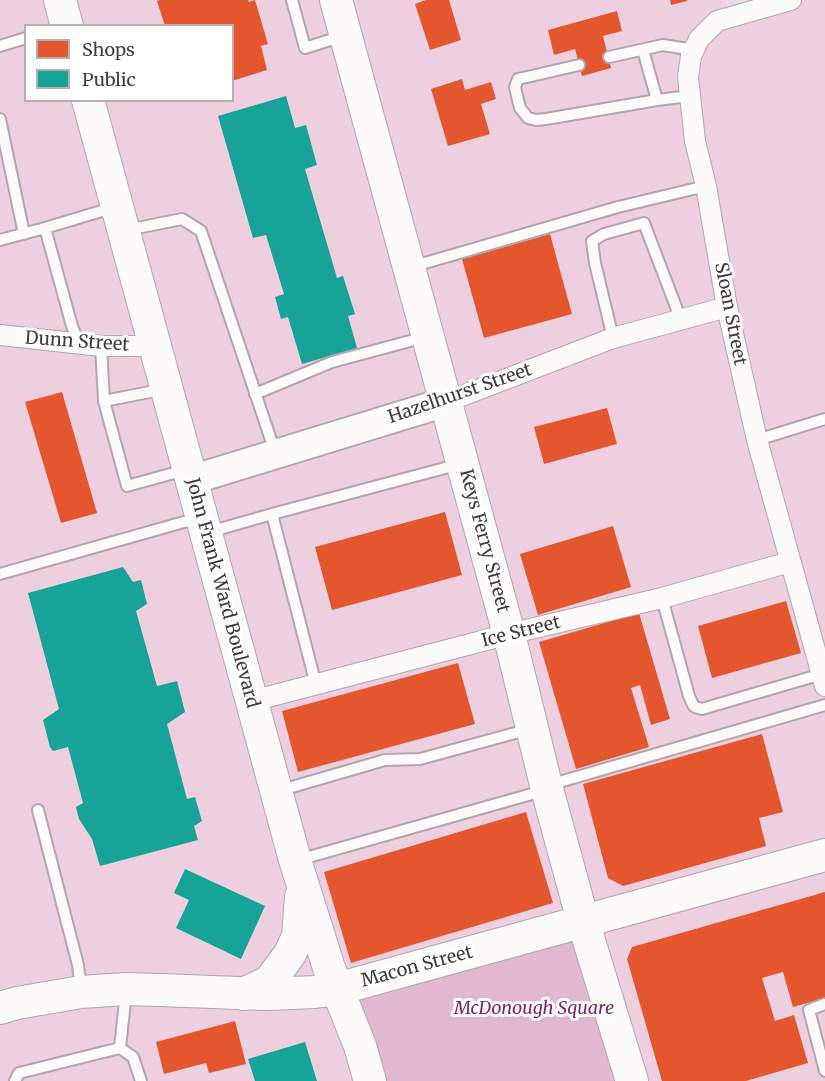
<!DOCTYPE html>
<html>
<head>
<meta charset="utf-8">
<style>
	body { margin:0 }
	#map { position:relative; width:825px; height:1081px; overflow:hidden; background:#ecdbe4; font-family:Merriweather,serif }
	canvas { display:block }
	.legend { position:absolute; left:24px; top:24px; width:210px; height:78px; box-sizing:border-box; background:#fff; border:2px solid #b5afb2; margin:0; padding:8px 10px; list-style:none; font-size:18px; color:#45373f }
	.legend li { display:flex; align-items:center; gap:12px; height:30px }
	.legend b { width:30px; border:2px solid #b5afb2 }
</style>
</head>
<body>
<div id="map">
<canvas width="825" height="1081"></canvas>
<ul class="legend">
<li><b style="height:16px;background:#e4572e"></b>Shops</li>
<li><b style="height:16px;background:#17a398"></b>Public</li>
</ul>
</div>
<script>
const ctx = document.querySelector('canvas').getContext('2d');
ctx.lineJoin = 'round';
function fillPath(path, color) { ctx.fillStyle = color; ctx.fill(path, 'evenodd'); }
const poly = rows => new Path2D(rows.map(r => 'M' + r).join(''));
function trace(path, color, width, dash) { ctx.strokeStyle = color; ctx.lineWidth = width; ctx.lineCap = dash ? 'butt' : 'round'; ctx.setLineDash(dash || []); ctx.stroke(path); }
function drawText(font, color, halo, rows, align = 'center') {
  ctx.font = font + ' Merriweather,serif'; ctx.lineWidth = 6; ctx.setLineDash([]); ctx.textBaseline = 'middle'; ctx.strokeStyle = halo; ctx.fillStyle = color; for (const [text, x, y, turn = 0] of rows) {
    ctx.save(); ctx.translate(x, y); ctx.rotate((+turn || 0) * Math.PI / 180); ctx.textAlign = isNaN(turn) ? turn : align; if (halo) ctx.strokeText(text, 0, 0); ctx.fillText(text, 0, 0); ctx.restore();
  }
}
fillPath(poly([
	[0,0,725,0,729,16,789,0,825,0,825,1081,0,1081],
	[26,26,232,26,232,100,26,100]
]), '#edcfe0');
fillPath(poly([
	[583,921,632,1081,360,1081,337,989]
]), '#e2b8d0');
fillPath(poly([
	[159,0,248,0,249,2,255,0,268,44,261,46,267,70,232,81,232,26,165,26,157,1],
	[426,0,449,0,461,40,430,50,415,4],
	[670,0,687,0,687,1,671,5],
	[617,11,622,31,603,36,611,68,582,76,575,49,554,55,548,30],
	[462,79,465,90,491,82,496,99,481,104,490,134,448,146,431,89],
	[550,234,572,314,484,338,462,259],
	[62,392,97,513,61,523,25,402],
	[607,408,617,444,544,464,534,427],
	[445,512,462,575,332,610,315,547],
	[613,526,631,587,538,615,520,554],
	[786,601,801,653,712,678,698,626],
	[639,613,670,719,651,725,640,685,631,688,649,747,576,769,539,642],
	[458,663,475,724,298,772,282,711],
	[762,734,783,812,759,818,766,846,623,886,608,878,583,784],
	[526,812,553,903,351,963,324,872],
	[825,892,825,998,793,1007,783,972,762,978,775,1021,794,1015,808,1063,746,1081,662,1081,627,959,632,947],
	[235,1021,246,1064,209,1073,206,1063,164,1074,156,1042]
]), '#e4572e');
fillPath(poly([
	[286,96,295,128,306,125,317,165,305,169,337,278,343,276,355,314,348,316,357,348,302,364,288,317,281,319,275,297,284,294,266,235,253,238,218,116],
	[123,567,133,582,141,580,147,604,136,611,157,686,177,681,185,712,167,724,187,799,195,797,202,821,194,826,198,840,100,866,92,839,79,819,76,807,83,803,68,747,53,751,50,747,43,720,59,709,28,593],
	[185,869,265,906,241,959,176,928,189,900,174,893],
	[305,1042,317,1081,255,1081,248,1059]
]), '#17a398');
const lane = poly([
	[292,0,305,48,343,36],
	[0,46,26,38],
	[643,50,657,100],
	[609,57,663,45,694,50],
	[579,65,518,79,515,87,517,96,520,108,528,118,536,120,546,119,657,100,690,96],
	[0,119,24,234],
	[45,228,72,326,79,344],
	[127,230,182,219,201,231,276,455],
	[0,240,45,228,115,207],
	[411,267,618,207,706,186],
	[613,338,595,263,592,241,604,234,644,223,681,320],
	[101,346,104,401,127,486,185,470],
	[255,394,332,362,425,337],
	[104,401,165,389],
	[757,440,825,419],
	[272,514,316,685],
	[209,532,272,514,460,464],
	[0,574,198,518],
	[662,598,689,696,693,705,695,707,702,709,712,706,822,674],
	[549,785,825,705],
	[278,791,385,760,420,759,530,729],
	[38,810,78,965,81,990],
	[298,860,546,790],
	[825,1004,809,1010,825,1071],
	[120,1048,126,992],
	[15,1081,19,1073,120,1048,133,1057,141,1081]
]);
const street = poly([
	[791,0,717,21,699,39,691,56,688,77,695,141,706,186,727,307,757,440,825,686],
	[0,335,101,346,155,346],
	[446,402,613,338,727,307],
	[252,701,509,634,662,598,790,562]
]);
const secondary = poly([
	[191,480,446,402]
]);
const primary = poly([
	[60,0,67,26],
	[336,0,509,634,547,789,583,921,632,1081],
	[88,100,295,860,329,968,360,1046,370,1081],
	[243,994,269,982,290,954,298,936,301,897],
	[0,1008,17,1003,81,992,126,989,159,990,266,994,315,992,337,989,825,855]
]);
trace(lane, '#b4a6ae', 14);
trace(street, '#b4a6ae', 22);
trace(secondary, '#b4a6ae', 32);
trace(primary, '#b4a6ae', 34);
trace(lane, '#fcfafb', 10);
trace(street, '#fcfafb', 20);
trace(secondary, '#fcfafb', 28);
trace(primary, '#fcfafb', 32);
drawText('18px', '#45373f', '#fff', [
	["Sloan Street",730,314,79],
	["Dunn Street",77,342,4],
	["Hazelhurst Street",460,394,-19],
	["Keys Ferry Street",484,541,75],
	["John Frank Ward Boulevard",222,593,75],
	["Ice Street",521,632,-14],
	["Macon Street",417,967,-15]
]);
drawText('italic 18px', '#7f2660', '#fff', [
	["McDonough Square",534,1009]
]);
</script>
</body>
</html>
